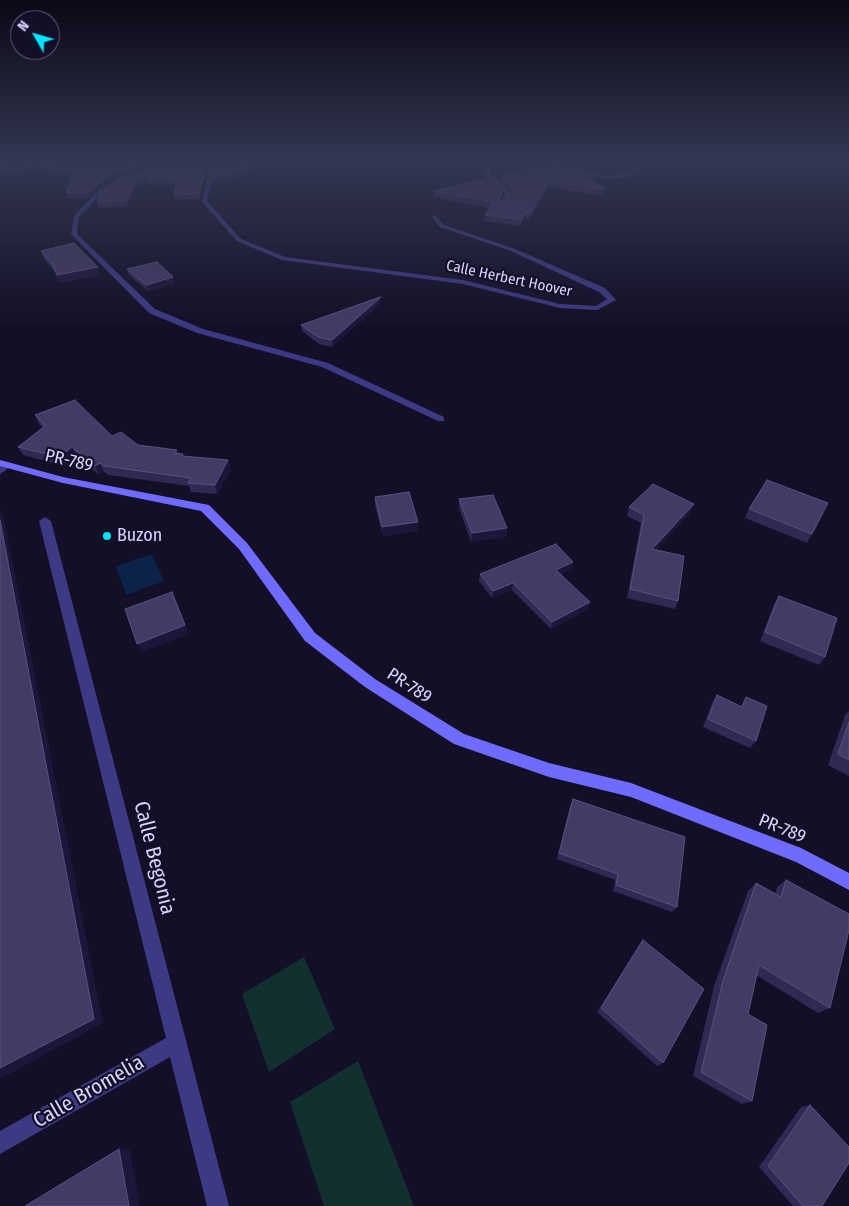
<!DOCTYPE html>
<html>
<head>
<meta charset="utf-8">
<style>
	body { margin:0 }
	#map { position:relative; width:849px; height:1206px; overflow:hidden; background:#130f26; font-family:"Fira Sans Condensed",sans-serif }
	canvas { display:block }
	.north { position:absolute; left:10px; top:10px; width:50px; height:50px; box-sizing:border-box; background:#130f26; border:1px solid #625e7d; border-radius:50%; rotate:308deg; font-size:14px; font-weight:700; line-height:20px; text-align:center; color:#d9d4ff }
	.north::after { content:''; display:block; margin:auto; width:18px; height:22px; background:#00e5ff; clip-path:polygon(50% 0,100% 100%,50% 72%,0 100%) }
</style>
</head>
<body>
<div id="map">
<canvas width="849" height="1206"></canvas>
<div class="north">N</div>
</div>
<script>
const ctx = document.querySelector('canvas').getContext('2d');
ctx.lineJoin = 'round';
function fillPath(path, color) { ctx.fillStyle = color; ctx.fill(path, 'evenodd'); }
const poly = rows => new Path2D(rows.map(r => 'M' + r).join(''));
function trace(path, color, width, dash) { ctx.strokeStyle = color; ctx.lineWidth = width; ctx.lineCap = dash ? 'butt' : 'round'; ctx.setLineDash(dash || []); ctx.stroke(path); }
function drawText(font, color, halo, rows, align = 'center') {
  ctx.font = font + ' "Fira Sans Condensed",sans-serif'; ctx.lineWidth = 4.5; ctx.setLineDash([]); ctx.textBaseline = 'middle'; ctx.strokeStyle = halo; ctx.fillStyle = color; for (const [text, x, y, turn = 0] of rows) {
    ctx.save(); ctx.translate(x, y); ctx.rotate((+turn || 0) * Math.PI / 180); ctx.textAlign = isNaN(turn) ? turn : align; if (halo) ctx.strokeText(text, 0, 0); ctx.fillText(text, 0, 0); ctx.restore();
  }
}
fillPath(poly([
	[304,957,335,1029,269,1072,242,994],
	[358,1061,414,1206,324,1206,290,1102]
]), '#12302f');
fillPath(poly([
	[152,554,164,581,126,595,116,566]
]), '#0c2248');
fillPath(poly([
	[211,160,217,160,207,201,241,239,285,257,463,280,560,304,596,306,607,299,599,292,511,251,440,227,432,217,435,215,444,225,515,249,605,288,616,300,597,310,560,308,463,284,282,260,237,241,202,202,211,160],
	[496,160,505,160,489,166,491,175,506,187,511,195,503,206,500,204,505,195,502,189,486,177,483,165,496,160],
	[548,160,556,160,573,168,568,169,548,160],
	[570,160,577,162,610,160,594,166,579,166,583,171,604,175,626,174,649,160,656,160,629,177,604,179,579,173,570,160],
	[109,185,114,186,100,195,79,217,77,234,155,309,203,329,328,363,444,417,444,421,438,421,322,367,197,333,149,313,71,234,74,216,96,193,109,185],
	[8,462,13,465,0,474,0,466,8,462],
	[45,517,51,521,229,1206,207,1206,170,1057,0,1154,0,1131,166,1038,39,521,45,517]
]), '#3d3a85');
fillPath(poly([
	[0,460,63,477,209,505,247,543,315,633,375,679,464,734,549,763,631,783,801,848,849,873,849,890,796,862,631,797,549,777,454,744,365,687,305,641,239,549,201,511,63,483,0,466,0,460]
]), '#6f6bff');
fillPath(poly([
	[209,160,200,199,175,200,174,195,176,185,147,184,136,185,128,206,99,208,97,202,99,197,98,192,146,169],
	[216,160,283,160,280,164,274,163,224,183,214,180,213,175],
	[606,160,645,160,632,168,608,168,608,164,605,164],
	[0,164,141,169,113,179,88,199,68,198,66,193,72,175,35,171,24,175,0,174],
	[501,175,605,188,603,196,549,187,529,220,525,219,521,226,484,221,485,215,490,208,434,197,434,191,503,195,500,200,504,202,511,193,501,181],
	[41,251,100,275,60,283,55,272,44,259],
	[127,269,173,277,174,283,148,291,129,275],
	[380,304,332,347,319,344,302,331,301,325],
	[35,415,112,436,138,445,177,450,178,454,183,454,184,456,231,469,217,494,191,492,189,486,108,475,104,472,99,475,76,455,64,466,23,455,18,447,43,428,39,424],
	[375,497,418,522,418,530,383,536,375,505],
	[459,499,507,528,506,537,471,542,459,508],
	[629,507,691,512,656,550,678,601,675,609,627,598,641,523,627,516],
	[749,509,812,534,807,543,745,518],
	[572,569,561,574,588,609,551,629,512,590,492,598,479,581,480,574],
	[779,596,825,657,819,665,760,641,774,604],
	[717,695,741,706,746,697,756,741,750,748,703,727,712,703],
	[849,711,849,776,828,765,845,715],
	[573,799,677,907,672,912,613,891,615,880,557,859,570,806],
	[786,880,830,1008,818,1013,756,975,748,1014,752,1101,742,1104,693,1076,714,986,748,891,756,883,775,894,777,887],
	[643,940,663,1063,657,1066,597,1012,639,945],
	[810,1105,822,1206,793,1206,759,1167,801,1107]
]), '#312854');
fillPath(poly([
	[0,160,8,160,0,163],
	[144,160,152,160,141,169,113,179,88,199,86,193,111,174],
	[207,160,209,160,200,199,199,193],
	[267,160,273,160,274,163,224,183,223,177],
	[638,160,645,160,632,168,633,164],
	[33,166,35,171,24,175,22,169],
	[146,178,147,184,136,185,128,206,127,200,135,180],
	[550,181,549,187,529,220,530,214],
	[503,189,503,195,498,204,499,199],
	[525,213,525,219,521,226,522,220],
	[98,267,100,275,60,283,57,275],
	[173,277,174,283,148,291,146,285],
	[380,298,380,304,332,347,332,340],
	[72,447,76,455,64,466,59,457],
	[228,460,231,469,217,494,215,485],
	[100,463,104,472,99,475,95,466],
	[694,504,691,512,649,558,652,549],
	[0,511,4,518,103,1023,0,1079],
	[418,522,418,530,383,536,382,527],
	[507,528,506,537,471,542,472,533],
	[573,562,572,569,554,577,556,570],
	[513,583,512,590,492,598,493,591],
	[172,592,189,634,142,652,137,644],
	[590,602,588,609,551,629,552,622],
	[119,1149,130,1150,140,1206,129,1206]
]), '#1d163a');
const building = poly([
	[9,160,144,160,140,164,111,174,86,193,66,193,74,170,33,166,22,169,0,168,0,164,9,160],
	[156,160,207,160,199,193,174,195,177,180,146,178,135,180,127,200,97,202,101,192,98,192,99,191,117,179,146,169,156,160],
	[216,160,267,160,223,177,213,175,216,160],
	[609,160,638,160,633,164,609,164,609,160],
	[560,161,605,188,604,190,550,181,530,214,525,213,522,220,485,215,494,202,434,191,491,177,501,185,503,189,499,199,504,202,513,189,501,175,560,161],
	[74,243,98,267,57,275,53,265,41,251,74,243],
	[157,262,173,277,146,285,127,269,157,262],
	[380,297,380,298,332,340,318,337,301,325,380,297],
	[75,400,112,436,121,432,138,445,177,450,174,453,183,454,182,456,228,460,215,485,188,483,191,478,104,466,100,463,95,466,72,447,59,457,18,447,45,426,35,415,75,400],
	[767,480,828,503,812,534,749,509,767,480],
	[653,484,694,504,652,549,684,556,678,601,630,589,644,515,629,507,653,484],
	[409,492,418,522,382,527,375,497,409,492],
	[493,495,507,528,472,533,459,499,493,495],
	[0,520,94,1019,0,1068,0,520],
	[556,544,573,562,556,570,590,602,552,622,513,583,493,591,480,574,556,544],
	[172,592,185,625,137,644,125,609,172,592],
	[779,596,837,618,825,657,765,632,779,596],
	[717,695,742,707,746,697,767,706,756,741,708,719,717,695],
	[849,722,849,760,838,754,849,722],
	[573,799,685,837,677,907,616,885,618,874,559,853,573,799],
	[786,880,849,914,849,930,830,1008,759,965,748,1014,767,1025,752,1101,701,1072,723,981,756,883,781,897,786,880],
	[643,940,704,989,663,1063,601,1008,643,940],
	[810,1105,849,1147,849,1163,822,1206,803,1206,768,1166,810,1105],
	[119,1149,129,1206,25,1206,119,1149]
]);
fillPath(building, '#433a66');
trace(building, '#5a527e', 1);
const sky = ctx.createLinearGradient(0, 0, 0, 329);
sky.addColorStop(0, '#0a0815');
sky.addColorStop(0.49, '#333752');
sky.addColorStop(1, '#33375200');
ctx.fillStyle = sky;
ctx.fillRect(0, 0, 849, 329);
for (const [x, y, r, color] of [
	[107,536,5,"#00e5ff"]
]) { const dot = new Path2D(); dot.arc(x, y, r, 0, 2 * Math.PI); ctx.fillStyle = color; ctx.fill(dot); trace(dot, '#130f26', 2); }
drawText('15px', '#d9d4ff', '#130f26', [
	["Calle Herbert Hoover",509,279,12]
]);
drawText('18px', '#d9d4ff', '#130f26', [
	["PR-789",69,461,13],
	["PR-789",409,686,33],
	["PR-789",782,829,22]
]);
drawText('18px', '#d9d4ff', '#130f26', [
	["Buzon",117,536]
], 'left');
drawText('21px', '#d9d4ff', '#130f26', [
	["Calle Begonia",154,858,76],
	["Calle Bromelia",89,1092,-30]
]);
</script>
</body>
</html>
